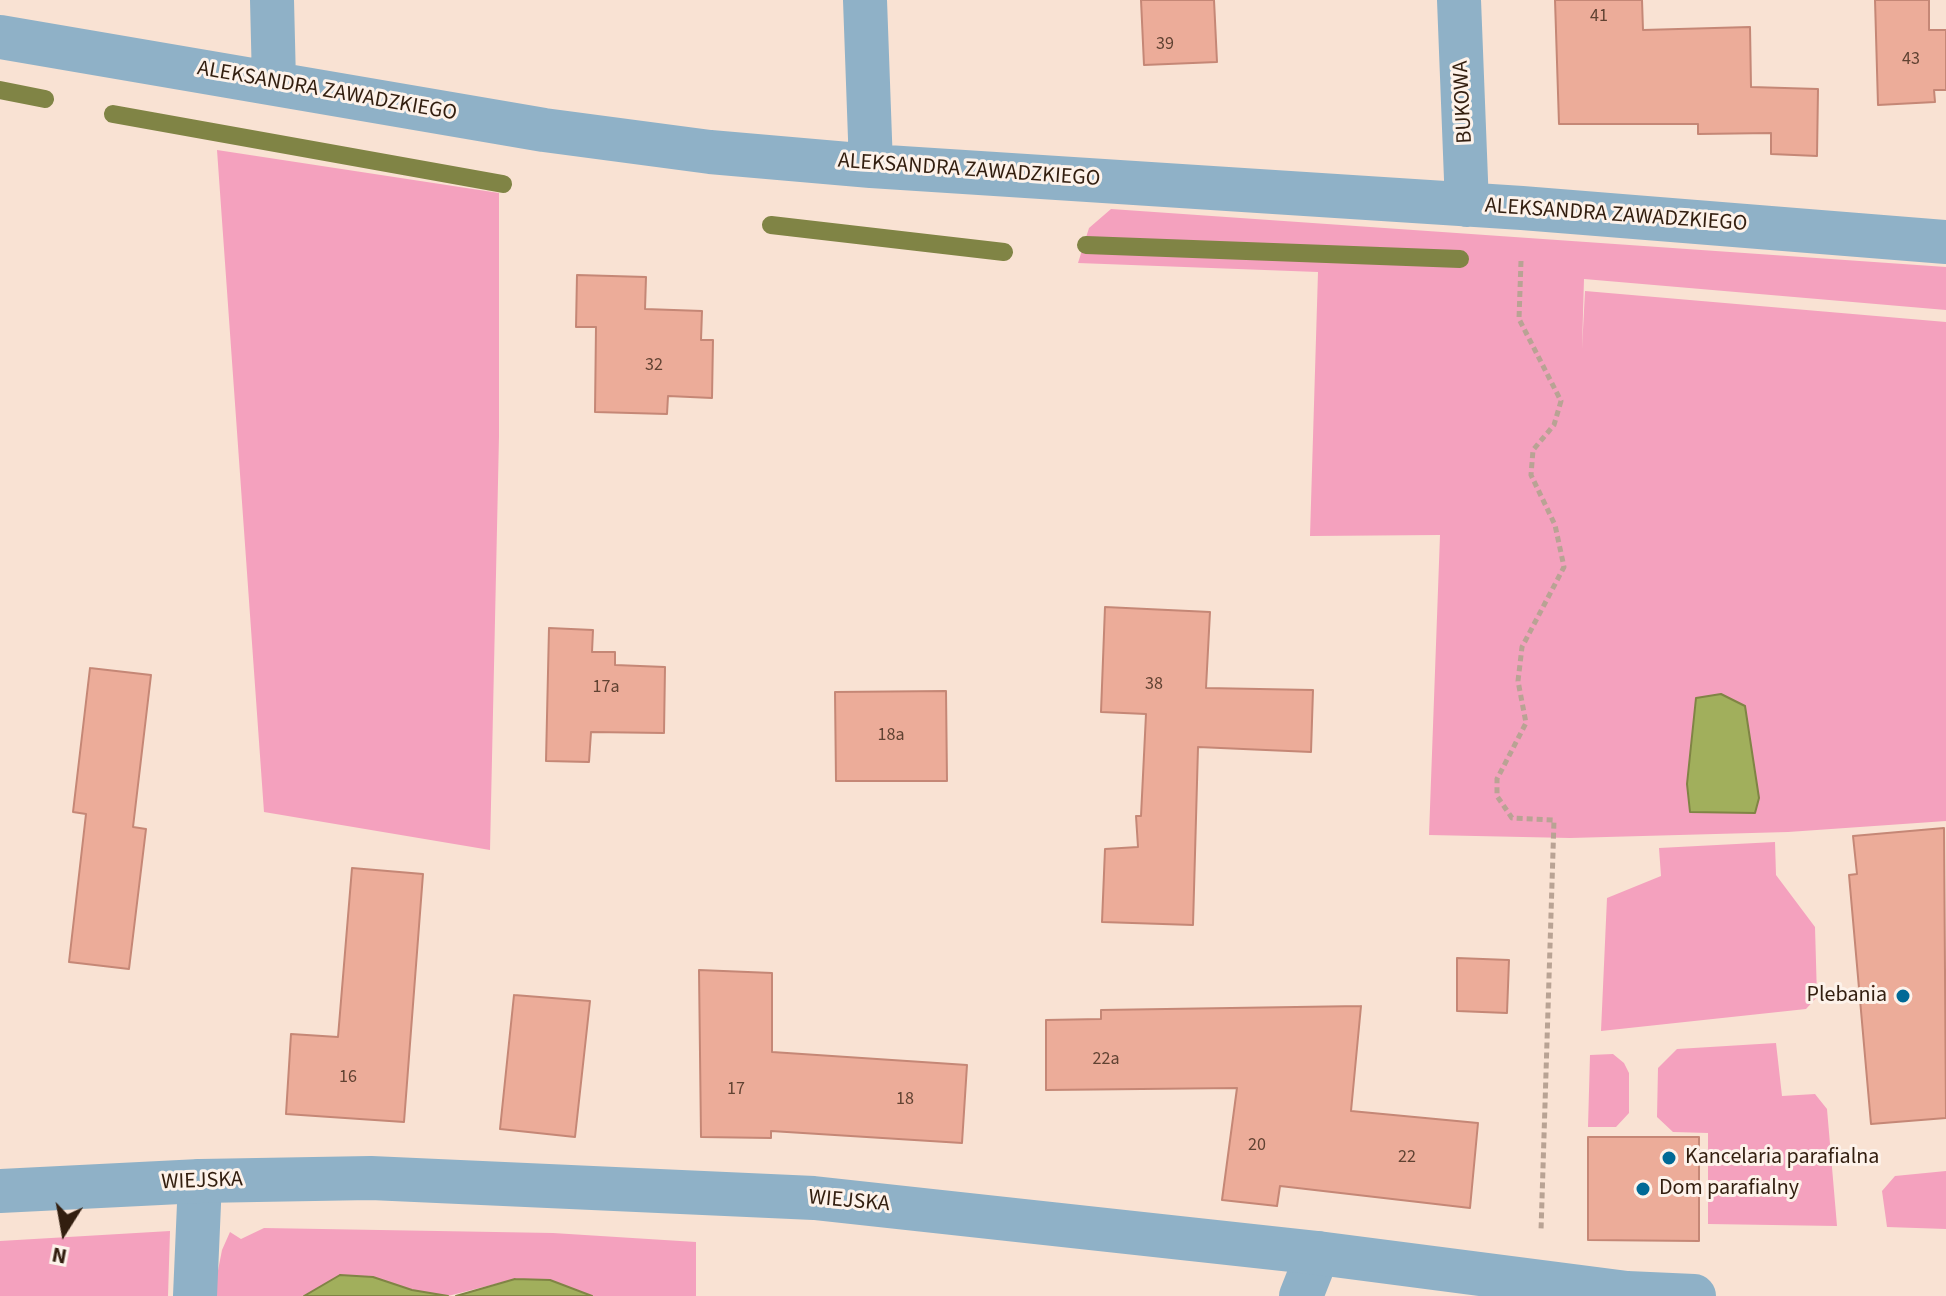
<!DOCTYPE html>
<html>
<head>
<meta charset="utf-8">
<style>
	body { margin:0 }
	#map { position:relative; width:1946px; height:1296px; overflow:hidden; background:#f9e2d3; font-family:"Source Sans 3",sans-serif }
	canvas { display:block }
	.north { position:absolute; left:24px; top:1192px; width:80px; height:80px; -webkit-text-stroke:6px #fdf2ea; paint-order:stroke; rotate:191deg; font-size:22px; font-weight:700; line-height:32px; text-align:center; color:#321e0f }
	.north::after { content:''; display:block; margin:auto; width:28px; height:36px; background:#321e0f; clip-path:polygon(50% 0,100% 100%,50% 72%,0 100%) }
</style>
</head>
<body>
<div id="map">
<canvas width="1946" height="1296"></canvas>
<div class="north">N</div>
</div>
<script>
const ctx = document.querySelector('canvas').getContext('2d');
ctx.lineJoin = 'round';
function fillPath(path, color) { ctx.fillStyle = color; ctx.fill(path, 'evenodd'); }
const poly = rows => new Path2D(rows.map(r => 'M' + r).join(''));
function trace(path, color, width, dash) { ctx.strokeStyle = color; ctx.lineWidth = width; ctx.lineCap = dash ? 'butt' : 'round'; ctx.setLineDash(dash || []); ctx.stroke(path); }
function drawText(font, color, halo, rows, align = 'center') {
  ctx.font = font + ' "Source Sans 3",sans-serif'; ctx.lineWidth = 6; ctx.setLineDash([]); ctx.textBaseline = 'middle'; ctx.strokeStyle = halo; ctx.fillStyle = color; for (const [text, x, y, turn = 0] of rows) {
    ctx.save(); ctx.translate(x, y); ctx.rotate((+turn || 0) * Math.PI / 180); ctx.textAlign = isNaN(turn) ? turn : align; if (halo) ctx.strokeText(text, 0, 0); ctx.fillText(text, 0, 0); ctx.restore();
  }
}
fillPath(poly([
	[217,150,499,193,499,436,490,850,264,812],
	[1111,209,1946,267,1946,310,1584,279,1582,349,1585,291,1946,322,1946,821,1788,832,1570,838,1429,835,1440,535,1310,536,1318,272,1078,263,1089,228],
	[1775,842,1776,875,1815,927,1817,997,1806,1009,1601,1031,1607,898,1661,876,1659,848],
	[1776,1043,1782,1096,1815,1094,1827,1109,1837,1226,1708,1224,1708,1133,1673,1132,1657,1117,1658,1068,1677,1049],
	[1613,1054,1624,1063,1629,1073,1629,1113,1616,1127,1588,1127,1590,1055],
	[1946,1171,1946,1229,1887,1227,1882,1191,1895,1176],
	[264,1228,553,1233,696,1242,696,1296,592,1296,550,1280,515,1279,448,1296,412,1290,373,1277,340,1275,304,1296,213,1296,222,1250,230,1232,241,1239],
	[170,1231,168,1296,0,1296,0,1241]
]), '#f4a1be');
const water = poly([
	[1721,694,1745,706,1759,798,1755,813,1690,812,1687,784,1696,698,1721,694],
	[340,1275,373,1277,412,1290,448,1296,304,1296,340,1275],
	[515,1279,550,1280,592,1296,456,1296,515,1279]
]);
fillPath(water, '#a1af5c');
trace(water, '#808445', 2);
trace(poly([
	[0,90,45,99],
	[113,114,503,184],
	[771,225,1004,252],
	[1086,245,1460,259]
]), '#808445', 18);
const building = poly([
	[1141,0,1214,0,1217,62,1144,65,1141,0],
	[1555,0,1642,0,1643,30,1750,27,1751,87,1818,89,1817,156,1771,154,1771,133,1698,134,1698,124,1559,124,1555,0],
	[1875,0,1929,0,1929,30,1946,30,1946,90,1934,90,1935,102,1878,105,1875,0],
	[577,275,646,277,645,309,702,311,701,340,713,340,712,398,668,396,667,414,595,412,596,327,576,327,577,275],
	[1105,607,1210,612,1206,688,1313,690,1311,752,1198,747,1193,925,1102,922,1105,849,1138,847,1136,816,1141,816,1146,714,1101,712,1105,607],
	[549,628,593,630,592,652,615,652,615,665,665,667,664,733,591,732,589,762,546,761,549,628],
	[90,668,151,675,133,827,146,829,129,969,69,962,86,814,73,812,90,668],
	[946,691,947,781,836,781,835,692,946,691],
	[1944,828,1946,1118,1871,1124,1849,875,1857,874,1853,836,1944,828],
	[352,868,423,874,404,1122,286,1114,291,1034,338,1037,352,868],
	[1457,958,1509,960,1507,1013,1457,1011,1457,958],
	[699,970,772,973,772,1052,967,1065,962,1143,771,1131,771,1138,701,1137,699,970],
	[514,995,590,1001,575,1137,500,1129,514,995],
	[1361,1006,1351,1111,1478,1123,1470,1208,1280,1186,1277,1206,1222,1200,1237,1088,1046,1090,1046,1020,1101,1019,1101,1010,1361,1006],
	[1588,1137,1699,1137,1699,1241,1588,1240,1588,1137]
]);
fillPath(building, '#ecac99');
trace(building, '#c58776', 2);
trace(poly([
	[1521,261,1519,319,1561,401,1554,425,1533,450,1531,475,1555,525,1564,567,1522,647,1518,681,1526,723,1497,779,1497,796,1512,818,1554,820,1541,1231]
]), '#b9a394', 5, [6, 4]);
trace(poly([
	[272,0,274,82],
	[865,0,871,166],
	[1459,0,1467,205],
	[0,37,544,130,710,152,871,166,1522,208,1946,242],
	[195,1296,200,1181],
	[1301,1296,1318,1253]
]), '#8fb1c7', 44);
trace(poly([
	[0,1191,200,1181,371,1178,814,1198,1318,1253,1627,1293,1694,1296]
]), '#8fb1c7', 44);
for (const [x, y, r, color] of [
	[1903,996,8,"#006996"],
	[1669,1158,8,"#006996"],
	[1643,1189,8,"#006996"]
]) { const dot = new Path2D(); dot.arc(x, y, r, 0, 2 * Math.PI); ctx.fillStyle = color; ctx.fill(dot); trace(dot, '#fdf2ea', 3); }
drawText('18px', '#604232', null, [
	["41",1599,17],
	["39",1165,45],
	["43",1911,60],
	["32",654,366],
	["38",1154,685],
	["17a",606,688],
	["18a",891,736],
	["22a",1106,1060],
	["16",348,1078],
	["17",736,1090],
	["18",905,1100],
	["20",1257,1146],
	["22",1407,1158]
]);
drawText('22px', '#321e0f', '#fdf2ea', [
	["ALEKSANDRA ZAWADZKIEGO",327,92,10],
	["BUKOWA",1464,102,-93],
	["ALEKSANDRA ZAWADZKIEGO",969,171,4],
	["ALEKSANDRA ZAWADZKIEGO",1616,216,4],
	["WIEJSKA",202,1182,-2],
	["WIEJSKA",849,1202,5]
]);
drawText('22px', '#321e0f', '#fdf2ea', [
	["Plebania",1887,996,"right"],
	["Kancelaria parafialna",1685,1158],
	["Dom parafialny",1659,1189]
], 'left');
</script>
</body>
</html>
